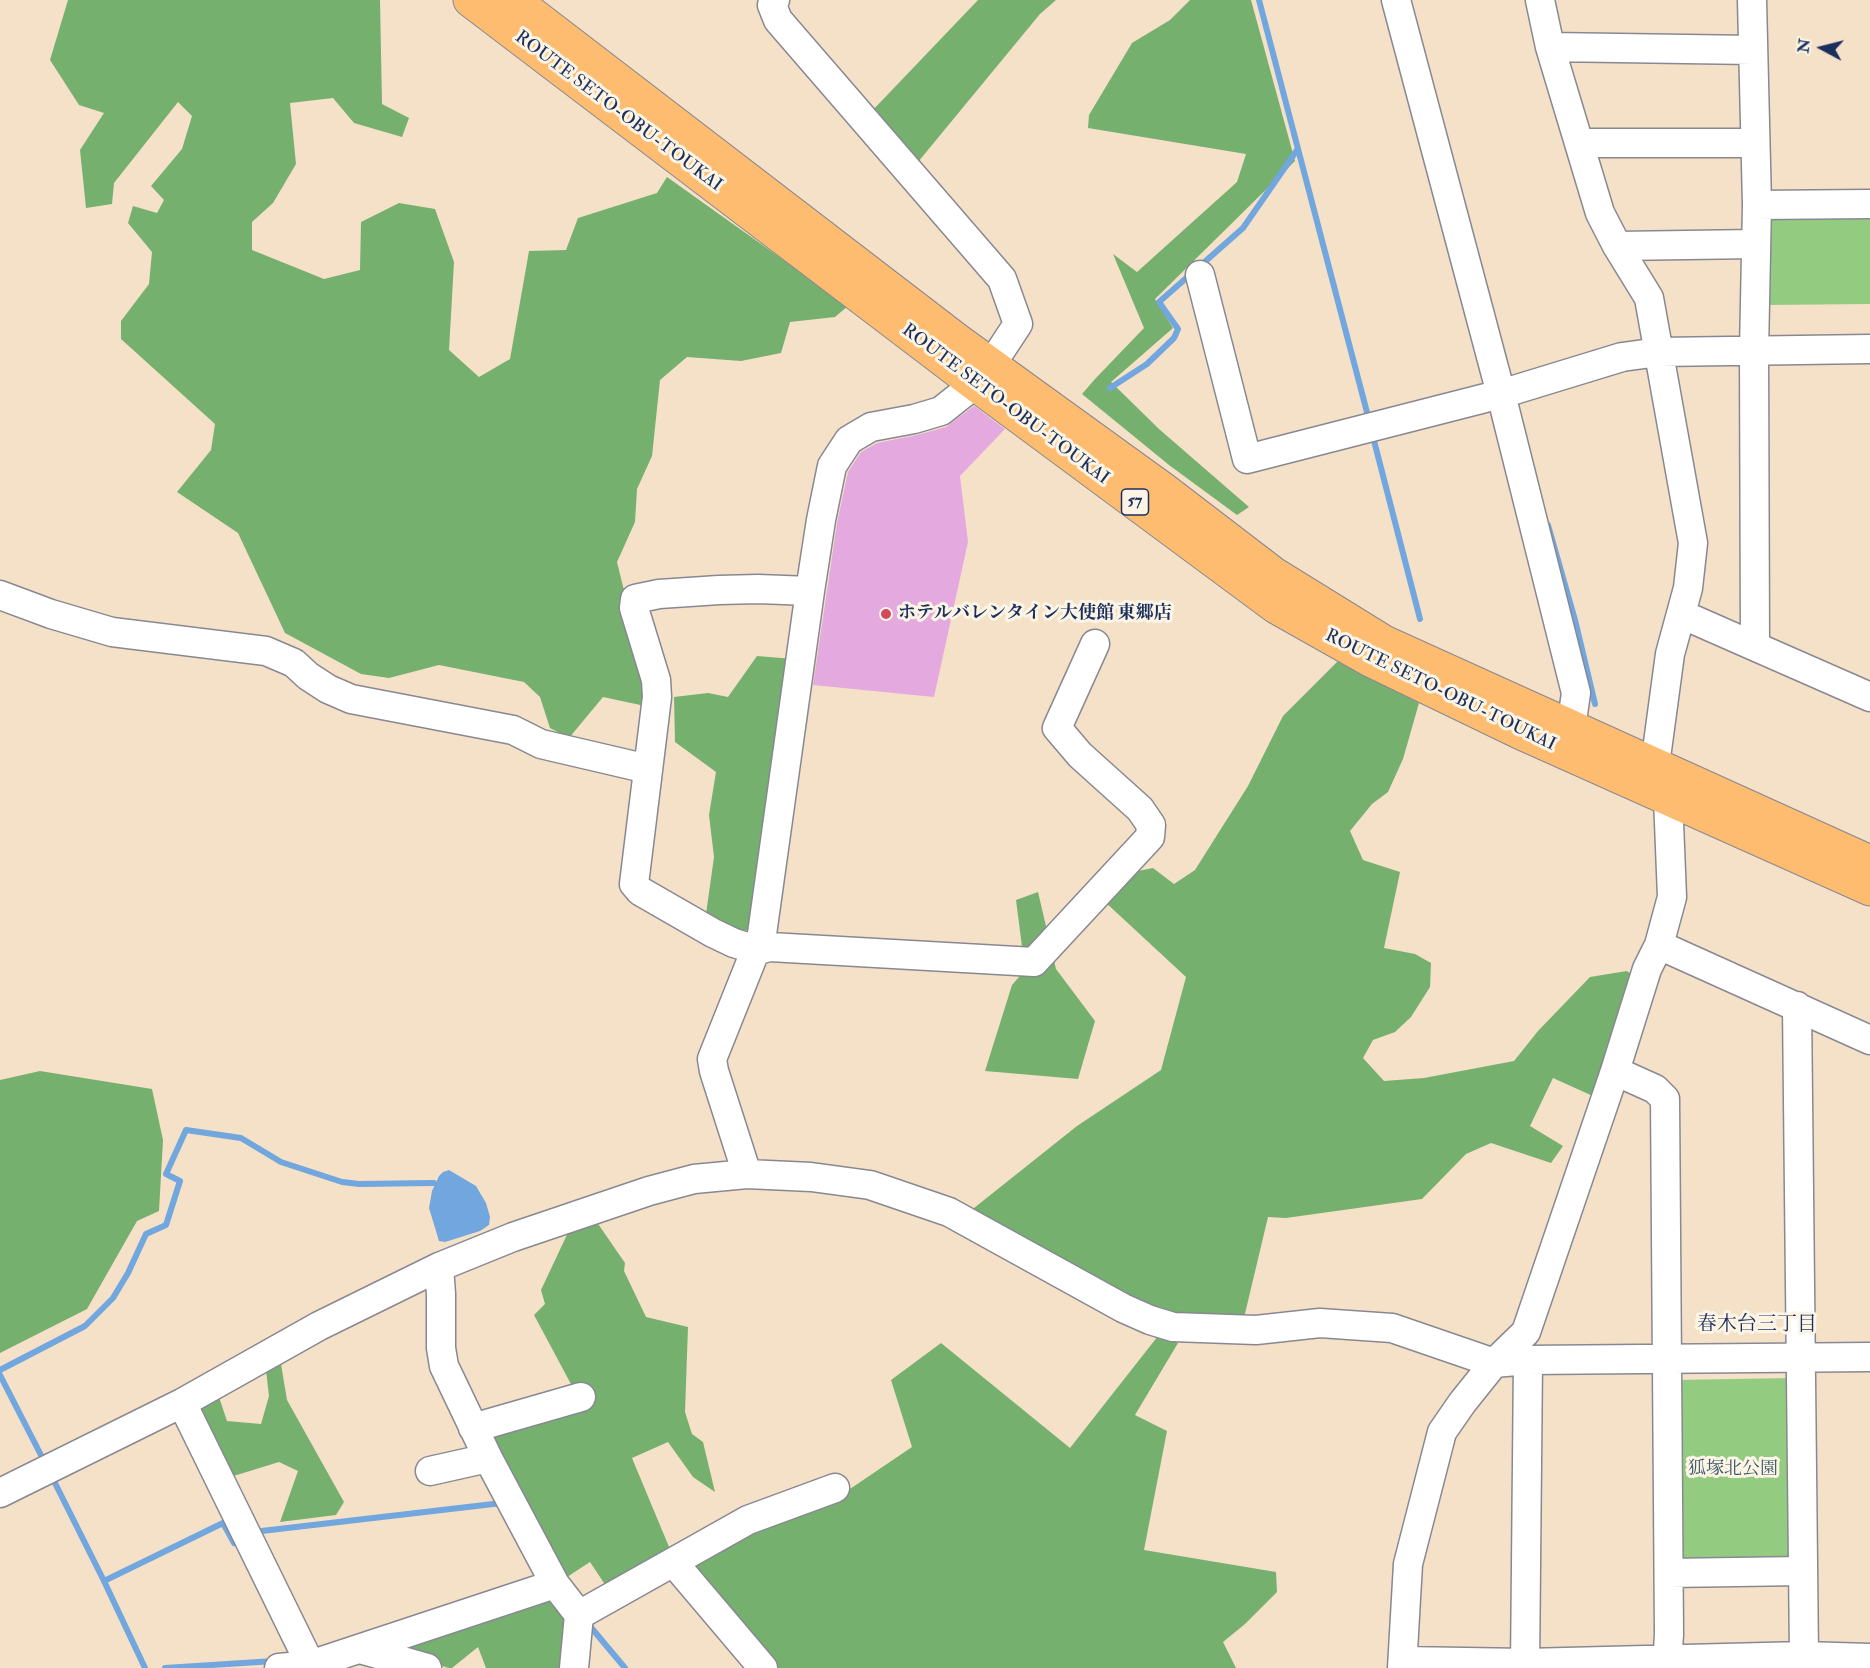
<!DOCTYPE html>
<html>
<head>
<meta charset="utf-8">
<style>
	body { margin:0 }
	#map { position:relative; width:1870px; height:1668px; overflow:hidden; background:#f5e1c7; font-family:"IM FELL Double Pica",serif }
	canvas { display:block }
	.north { position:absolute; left:1792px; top:18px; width:60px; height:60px; -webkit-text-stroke:4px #fcf5e5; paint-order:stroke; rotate:277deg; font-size:16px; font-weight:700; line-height:24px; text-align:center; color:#1b2f5e }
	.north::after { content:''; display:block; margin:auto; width:21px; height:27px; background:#1b2f5e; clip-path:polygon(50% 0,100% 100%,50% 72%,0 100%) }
</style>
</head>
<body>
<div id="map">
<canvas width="1870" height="1668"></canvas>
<div class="north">N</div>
</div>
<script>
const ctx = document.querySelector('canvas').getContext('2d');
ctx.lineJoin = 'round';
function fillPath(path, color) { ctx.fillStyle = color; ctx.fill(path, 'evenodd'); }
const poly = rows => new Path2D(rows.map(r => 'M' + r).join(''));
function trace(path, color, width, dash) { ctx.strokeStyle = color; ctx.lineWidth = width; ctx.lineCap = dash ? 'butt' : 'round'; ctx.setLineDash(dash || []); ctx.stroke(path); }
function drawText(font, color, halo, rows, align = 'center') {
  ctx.font = font + ' "IM FELL Double Pica","Noto Serif JP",serif'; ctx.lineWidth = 6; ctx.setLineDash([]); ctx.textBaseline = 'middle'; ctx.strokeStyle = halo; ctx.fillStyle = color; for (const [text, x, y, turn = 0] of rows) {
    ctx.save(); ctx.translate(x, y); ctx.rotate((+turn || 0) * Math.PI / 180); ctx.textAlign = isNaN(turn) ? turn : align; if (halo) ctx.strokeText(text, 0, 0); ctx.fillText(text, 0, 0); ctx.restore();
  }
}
fillPath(poly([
	[1870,213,1870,304,1767,305,1766,214],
	[1793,1378,1790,1561,1675,1563,1673,1380]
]), '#93cc80');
fillPath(poly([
	[68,0,380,0,382,104,409,118,402,137,354,123,333,98,290,103,296,164,273,203,252,222,252,250,324,279,360,270,361,222,399,203,435,209,454,262,449,350,479,377,510,359,529,251,566,250,578,218,657,193,667,177,848,306,835,317,790,322,781,353,741,361,687,357,660,380,652,456,637,489,635,522,617,562,646,679,645,706,603,697,569,738,550,728,540,697,524,682,439,665,389,678,361,674,285,633,238,533,177,492,211,450,215,424,121,339,121,321,149,284,152,252,128,223,133,206,157,213,164,200,151,186,182,149,192,116,178,102,114,183,112,204,86,208,80,150,104,113,79,105,50,60],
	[978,0,1056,0,1040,14,918,162,871,112],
	[1190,0,1251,0,1295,161,1155,299,1173,328,1111,382,1159,429,1249,507,1237,515,1169,465,1082,394,1095,379,1144,328,1113,254,1137,272,1237,182,1246,154,1088,128,1089,115,1132,43,1170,20],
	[757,656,793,659,752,931,734,929,706,914,714,857,709,815,716,772,675,742,674,697,708,693,728,697],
	[1338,661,1419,703,1403,759,1388,792,1372,804,1350,831,1363,860,1400,872,1384,948,1415,954,1431,963,1430,987,1411,1017,1395,1032,1373,1040,1363,1058,1384,1081,1424,1078,1514,1061,1538,1031,1590,977,1627,971,1632,975,1595,1097,1553,1078,1530,1126,1563,1146,1551,1163,1491,1143,1466,1154,1422,1199,1286,1218,1268,1217,1243,1322,1189,1320,1137,1300,969,1212,1077,1126,1161,1070,1186,977,1104,901,1123,874,1153,868,1174,884,1195,870,1248,786,1283,716],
	[1038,892,1056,969,1095,1021,1078,1079,985,1071,1012,985,1025,970,1016,900],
	[40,1071,152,1089,163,1140,159,1211,137,1221,87,1309,0,1353,0,1080],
	[594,1218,625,1263,624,1271,646,1317,688,1327,685,1412,692,1434,703,1442,715,1492,693,1477,668,1442,632,1458,672,1554,608,1589,590,1562,561,1581,486,1431,572,1386,534,1315,545,1304,541,1290,572,1224],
	[1158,1336,1178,1343,1135,1415,1167,1431,1144,1550,1276,1572,1277,1592,1245,1624,1223,1642,1236,1668,775,1668,690,1572,692,1560,841,1495,912,1447,891,1380,941,1343,1070,1448],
	[280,1358,287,1400,344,1502,336,1515,280,1522,298,1471,279,1462,227,1478,193,1407,217,1391,227,1421,261,1424,269,1396,266,1370],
	[554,1592,573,1621,567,1668,486,1668,478,1647,452,1668,449,1668,380,1648]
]), '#76b06e');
fillPath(poly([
	[449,1170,476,1186,486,1203,490,1217,489,1225,480,1231,445,1242,439,1241,429,1208,432,1191,439,1176,443,1172]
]), '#71a6de');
trace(poly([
	[1259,0,1369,420],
	[1200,266,1243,228,1297,150],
	[1110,388,1147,364,1174,338,1178,329,1159,302,1192,273],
	[1372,433,1420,619],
	[1548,525,1575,620,1595,704],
	[0,1370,85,1326,113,1298,128,1273,146,1234,166,1225,180,1181,166,1174,186,1130,241,1138,281,1162,342,1182,359,1184,434,1183],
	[0,1375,45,1463],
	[51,1475,104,1581,145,1668],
	[253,1532,502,1503],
	[104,1581,223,1523,234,1543,242,1538],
	[589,1625,625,1668],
	[165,1668,274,1661]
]), '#71a6de', 6);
fillPath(poly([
	[974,406,1005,429,960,476,968,542,934,697,813,685,837,523,848,472,861,452,877,443,917,435,946,427]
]), '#e4aadf');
const minor = poly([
	[1396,0,1501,394,1576,693,1571,728],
	[1540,0,1550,47,1600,213,1617,246,1649,298,1693,543,1688,588,1670,654,1655,765],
	[1752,0,1757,205,1754,351,1755,645],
	[1550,47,1753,50],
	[1580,143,1755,143],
	[1757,205,1870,204],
	[1617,246,1756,244],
	[1200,275,1247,459,1501,394,1622,357,1659,352,1870,349],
	[810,591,758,589,719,590,659,594,635,599,634,608,656,680,657,697,634,884,640,891,713,933,734,943,757,950,770,947,1034,962,1150,837,1151,825,1140,809,1080,755,1057,728,1095,644],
	[0,595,51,614,112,632,266,651,294,663,308,676,328,689,351,699,513,730,541,744,648,769],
	[1681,614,1870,697],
	[1659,945,1870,1040],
	[1797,1006,1804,1656],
	[1615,1071,1655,1089,1665,1099,1669,1634,1667,1668],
	[747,1174,714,1071,712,1059,762,934,810,591,821,520,832,466,849,440,871,427,914,419,941,411,975,384,991,365,1018,324,1002,279,778,20,772,5,775,0],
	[439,1267,441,1294,441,1348,444,1366,488,1458,555,1584,579,1615,574,1668],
	[182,1403,312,1668],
	[473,1428,581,1397],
	[430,1471,488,1458],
	[0,1493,182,1403,319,1326,439,1267,513,1237,649,1191,694,1179,747,1174,811,1177,870,1185,949,1212,1123,1308,1150,1320,1173,1327,1256,1330,1320,1323,1392,1328,1494,1363,1528,1360,1870,1357],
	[674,1563,763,1668],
	[1669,1573,1803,1571],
	[579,1615,748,1520,835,1488],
	[360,1649,427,1668],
	[1403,1661,1526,1663,1804,1656,1870,1658],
	[279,1668,310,1665,555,1584],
	[1402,1668,1408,1564,1442,1432,1462,1403,1494,1363,1526,1332,1615,1071,1647,969,1659,945,1672,897,1668,798],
	[1525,1668,1528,1360]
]);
const major = poly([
	[470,0,975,384,1276,607,1370,660,1519,732,1870,889],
	[514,0,957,340,1163,489,1274,574,1384,642,1870,862]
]);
trace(minor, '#888892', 31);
trace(major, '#888892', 35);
trace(minor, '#fff', 28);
trace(major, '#febc70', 33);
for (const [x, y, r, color] of [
	[886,614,6,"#d1495b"]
]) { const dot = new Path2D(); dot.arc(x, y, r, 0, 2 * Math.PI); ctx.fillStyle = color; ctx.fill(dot); trace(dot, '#fcf5e5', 2); }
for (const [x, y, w] of [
	[1135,502,27]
]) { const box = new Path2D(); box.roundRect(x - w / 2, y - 13, w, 26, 4.5); ctx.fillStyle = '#fcf5e5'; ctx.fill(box); trace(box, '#1b2f5e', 1.5); }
drawText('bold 16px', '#1b2f5e', null, [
	["57",1135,502]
]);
drawText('18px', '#1b2f5e', '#fcf5e5', [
	["ROUTE SETO-OBU-TOUKAI",618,112,37],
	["ROUTE SETO-OBU-TOUKAI",1005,405,37],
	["ROUTE SETO-OBU-TOUKAI",1440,691,26]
]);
drawText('bold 18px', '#1b2f5e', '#fcf5e5', [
	["ホテルバレンタイン大使館 東郷店",898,614]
], 'left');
drawText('18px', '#395666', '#fcf5e5', [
	["狐塚北公園",1733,1470]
]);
drawText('20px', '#1b2f5e', '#fcf5e5', [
	["春木台三丁目",1757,1326]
]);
</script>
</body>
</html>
